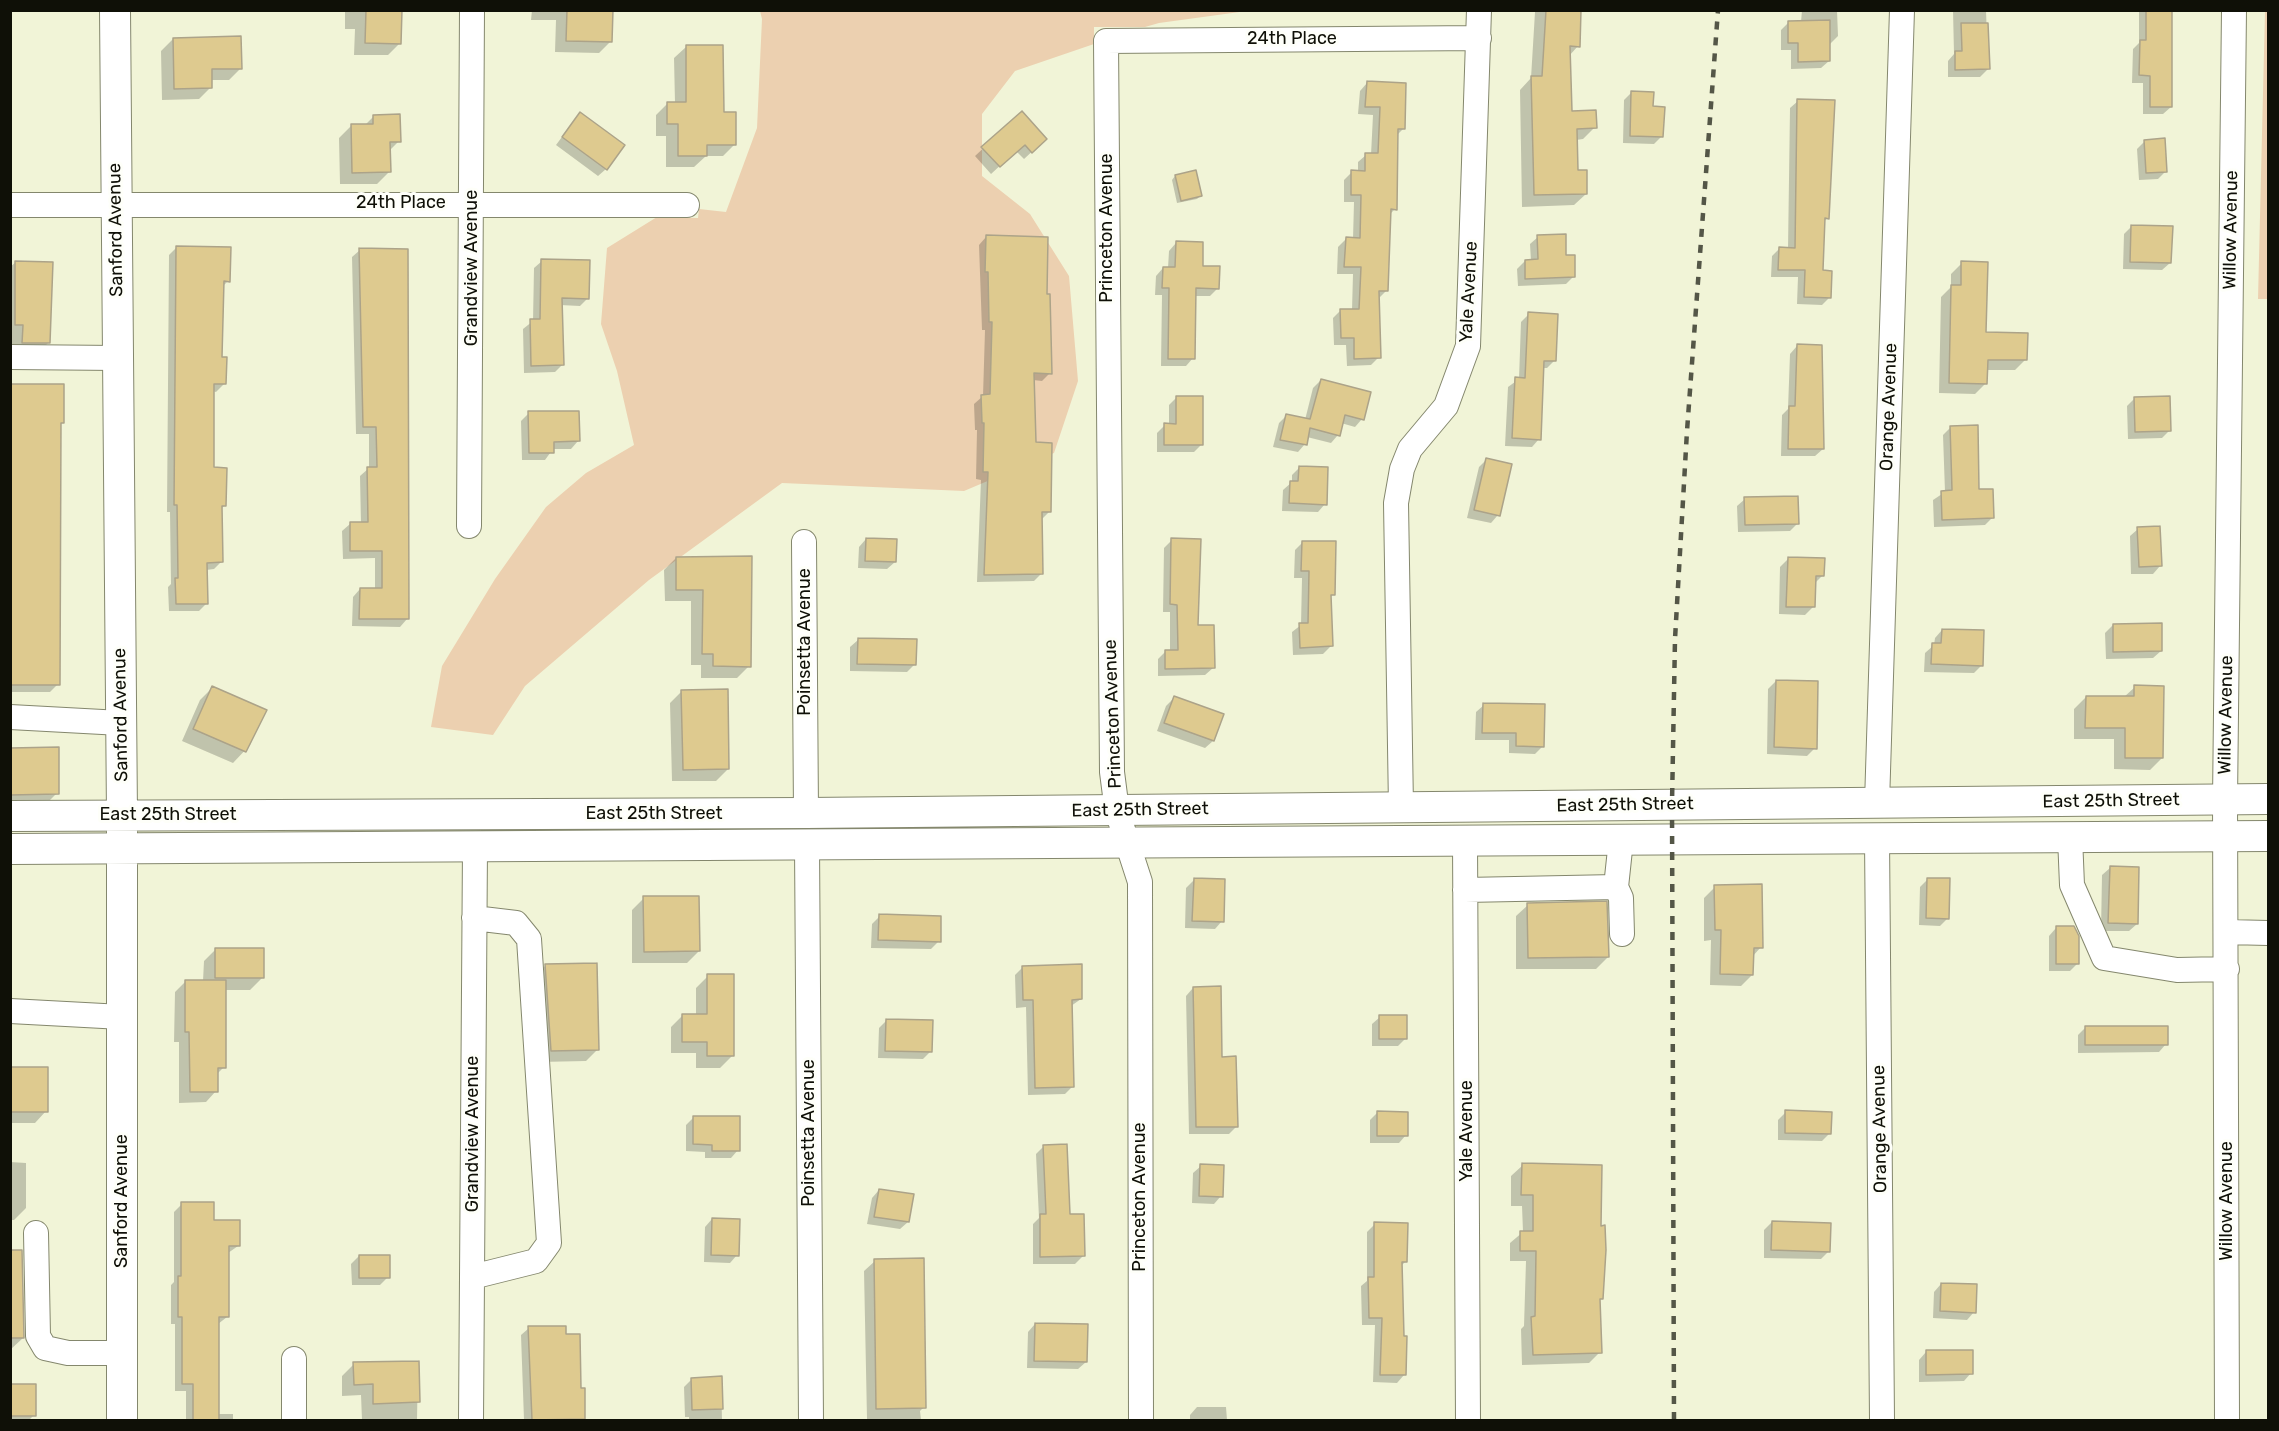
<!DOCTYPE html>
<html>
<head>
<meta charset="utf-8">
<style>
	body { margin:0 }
	#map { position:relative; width:2279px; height:1431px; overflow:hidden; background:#f1f4d7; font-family:Rubik,sans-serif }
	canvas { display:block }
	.frame { position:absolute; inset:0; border:12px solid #0f1007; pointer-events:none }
</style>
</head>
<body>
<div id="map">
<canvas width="2279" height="1431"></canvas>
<div class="frame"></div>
</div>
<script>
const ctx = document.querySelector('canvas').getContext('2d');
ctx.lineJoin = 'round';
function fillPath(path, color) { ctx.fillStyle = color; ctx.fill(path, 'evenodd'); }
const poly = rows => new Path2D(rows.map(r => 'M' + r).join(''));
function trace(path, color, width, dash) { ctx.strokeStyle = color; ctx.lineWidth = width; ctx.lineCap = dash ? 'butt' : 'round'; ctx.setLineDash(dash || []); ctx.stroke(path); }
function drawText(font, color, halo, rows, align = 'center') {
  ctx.font = font + ' Rubik,sans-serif'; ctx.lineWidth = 6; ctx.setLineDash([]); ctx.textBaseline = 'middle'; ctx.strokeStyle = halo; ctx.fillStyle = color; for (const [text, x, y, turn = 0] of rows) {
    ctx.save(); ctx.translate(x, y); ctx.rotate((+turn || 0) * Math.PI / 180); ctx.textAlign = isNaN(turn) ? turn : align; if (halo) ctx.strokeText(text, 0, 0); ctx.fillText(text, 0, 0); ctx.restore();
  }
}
fillPath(poly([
	[2268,10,2268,299,2258,299,2265,11],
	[760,11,1247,11,1159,23,1145,27,1094,27,1094,44,1015,71,982,114,982,176,1030,214,1069,276,1078,381,1054,453,964,491,782,483,649,580,525,686,493,735,431,727,442,666,495,579,546,507,586,473,634,445,617,371,601,324,607,248,657,217,698,218,699,209,726,212,757,128,762,19]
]), '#ecd0b0');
fillPath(poly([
	[345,10,400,10,400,43,388,55,354,55,355,29,345,29],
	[532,10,601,10,611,41,599,53,555,52,556,20,531,20],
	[1523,10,1580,10,1578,46,1569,56,1571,112,1595,127,1583,139,1576,140,1577,172,1586,194,1574,205,1522,207,1520,90,1531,78,1535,12],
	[1802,10,1837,10,1838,36,1830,44,1829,61,1821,68,1791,69,1791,50,1781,50,1781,30,1788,23,1801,22],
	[1953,10,1986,10,1988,69,1980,77,1948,77,1948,61,1954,54],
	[2139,10,2171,10,2171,107,2163,114,2143,114,2143,83,2132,83,2133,49,2139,43],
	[173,39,241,68,229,80,211,80,211,87,199,99,162,100,161,51],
	[686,47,722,113,735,144,723,156,706,156,694,167,666,167,666,136,656,136,656,115,668,103,675,103,674,58],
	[1367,83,1403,129,1397,135,1395,209,1389,215,1386,291,1379,298,1379,357,1371,365,1347,366,1346,345,1334,345,1333,318,1341,310,1352,310,1353,274,1337,274,1338,247,1346,239,1353,239,1354,202,1344,202,1344,180,1352,172,1358,172,1358,162,1366,155,1371,155,1373,115,1358,114,1360,91],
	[1632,92,1652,108,1662,136,1654,144,1623,143,1624,100],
	[1798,101,1828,218,1823,222,1822,272,1830,297,1822,305,1797,304,1798,277,1771,277,1772,256,1779,249,1788,249,1790,108],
	[1021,113,1037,147,1024,159,1016,151,991,174,975,156],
	[374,116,399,141,389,151,389,172,377,184,340,184,339,138,351,126,364,126],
	[573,122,606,169,598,176,556,145],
	[10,136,11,136,10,175],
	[2145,141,2166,171,2158,179,2139,180,2137,149],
	[1175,176,1200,196,1197,199,1177,203,1172,180],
	[2132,226,2170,263,2162,270,2123,269,2124,234],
	[986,237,1045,295,1050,373,1042,381,1033,380,1034,444,1050,511,1041,520,1042,573,1034,581,977,582,981,480,976,479,977,430,975,430,974,404,983,396,985,330,982,330,979,245],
	[1538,237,1565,257,1574,276,1566,284,1518,286,1517,269,1525,261,1531,261,1530,244],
	[1176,243,1218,288,1210,296,1194,296,1193,358,1186,366,1161,366,1162,295,1155,295,1156,276,1163,268,1168,268,1169,251],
	[177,247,228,281,222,287,221,358,224,384,216,392,212,391,212,469,224,506,220,510,221,562,214,569,206,570,207,603,199,611,169,611,168,587,171,584,170,512,167,512,169,255],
	[360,250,407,619,400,627,352,626,353,597,360,589,375,589,375,558,343,559,342,531,350,524,361,524,360,476,369,468,369,434,356,434,352,257],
	[542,261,588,298,580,306,560,305,562,365,555,372,524,373,523,329,533,321,534,268],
	[16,262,49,342,37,354,11,354,10,267],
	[1962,263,1984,333,2025,360,2015,370,1986,370,1986,383,1975,394,1939,393,1941,297,1951,287,1951,274],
	[1529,314,1554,361,1547,368,1542,368,1539,439,1532,447,1505,446,1508,387,1519,379,1521,322],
	[1797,346,1823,449,1815,456,1781,456,1782,415,1788,409,1790,354],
	[1321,380,1362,419,1355,427,1341,423,1338,435,1331,443,1307,437,1305,444,1298,452,1273,447,1279,423,1286,416,1305,420,1313,388],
	[10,386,63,422,59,426,58,684,50,692,10,692],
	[1177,397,1201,445,1194,452,1157,452,1157,433,1165,425,1169,425,1169,405],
	[2135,398,2170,430,2162,438,2128,439,2127,406],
	[529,413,578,441,571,449,553,449,545,460,522,460,521,421],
	[1951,427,1978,491,1993,517,1985,525,1934,527,1933,500,1945,492,1943,435],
	[1486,460,1498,515,1491,523,1467,518,1479,467],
	[1300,467,1325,504,1318,512,1282,511,1283,490,1292,482,1292,475],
	[1745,499,1798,523,1790,531,1738,532,1737,506],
	[2138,529,2160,566,2153,574,2131,574,2130,536],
	[866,539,895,562,887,569,858,568,859,547],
	[1172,540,1197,626,1213,668,1205,675,1158,676,1158,659,1165,652,1170,652,1170,612,1163,612,1164,548],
	[1303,542,1333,594,1330,598,1331,646,1323,654,1293,655,1292,632,1301,625,1302,578,1294,578,1295,550],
	[751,557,749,666,737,678,701,678,701,665,691,665,691,601,665,601,664,570,676,558],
	[1788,559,1823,575,1815,583,1813,607,1805,615,1779,614,1780,567],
	[2113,625,2161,651,2153,658,2106,659,2105,633],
	[1942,630,1982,665,1974,673,1924,672,1925,653,1934,645,1935,638],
	[858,640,915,664,907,672,850,671,850,647],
	[1776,681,1815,748,1807,756,1767,754,1768,689],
	[2135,687,2162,758,2150,770,2114,769,2114,739,2074,739,2074,709,2086,697,2124,697],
	[212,688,265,711,250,745,233,763,182,741,200,700],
	[682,691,728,769,716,781,672,781,670,703],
	[1174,698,1222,715,1213,741,1205,748,1157,731,1166,706],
	[1484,705,1543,746,1535,754,1509,753,1509,740,1475,740,1476,712],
	[10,749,57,793,45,805,10,806],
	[2110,868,2137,924,2129,931,2101,931,2102,875],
	[1928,879,1948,918,1940,926,1919,925,1920,887],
	[1194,880,1222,921,1215,929,1185,928,1186,888],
	[1715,887,1761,947,1752,957,1752,975,1741,986,1710,985,1711,940,1704,941,1704,898],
	[644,898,699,951,687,963,632,963,632,910],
	[10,902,11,902,10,989],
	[1528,905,1608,957,1596,969,1516,969,1516,916],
	[880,916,939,941,931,949,871,948,872,924],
	[2056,928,2078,963,2070,971,2049,971,2049,936],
	[216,949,262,978,250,990,225,990,224,1067,216,1075,216,1091,206,1102,179,1103,179,1042,174,1042,175,992,186,981,203,981,204,961],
	[546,965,598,1049,586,1061,539,1062,534,977],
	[1023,967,1081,999,1071,1006,1073,1086,1065,1094,1028,1095,1026,1007,1016,1008,1015,975],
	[708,976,732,1056,720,1068,696,1068,696,1053,671,1053,671,1027,683,1015,696,1015,696,988],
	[1193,988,1220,1058,1237,1126,1229,1134,1189,1134,1186,996],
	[1380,1017,1406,1038,1398,1046,1372,1046,1372,1024],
	[887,1020,931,1051,923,1059,878,1058,879,1028],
	[2086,1027,2166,1044,2159,1052,2078,1053,2078,1035],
	[10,1069,46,1111,35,1123,10,1123],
	[1378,1112,1406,1135,1399,1143,1370,1143,1370,1120],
	[1786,1112,1830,1133,1822,1141,1778,1140,1778,1120],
	[693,1118,738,1150,731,1158,705,1158,705,1152,686,1151,686,1125],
	[1044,1146,1083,1256,1075,1264,1033,1264,1033,1224,1039,1218,1036,1154],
	[10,1162,26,1163,26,1208,14,1220,10,1220],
	[1523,1165,1599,1227,1600,1352,1589,1363,1522,1365,1521,1329,1524,1326,1526,1261,1510,1261,1510,1243,1523,1232,1522,1206,1511,1206,1511,1176],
	[1201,1166,1221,1196,1214,1204,1192,1203,1193,1173],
	[879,1190,908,1222,900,1229,867,1224,872,1198],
	[182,1204,212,1222,238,1246,228,1253,227,1317,218,1324,218,1414,233,1414,233,1420,186,1420,186,1391,175,1391,175,1324,171,1324,171,1285,174,1282,174,1212],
	[712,1219,737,1255,730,1263,704,1262,705,1227],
	[1772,1222,1829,1251,1821,1259,1764,1258,1764,1230],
	[1375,1224,1406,1261,1400,1267,1404,1375,1397,1383,1373,1382,1375,1325,1362,1325,1361,1286,1367,1281,1367,1232],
	[10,1252,23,1338,10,1350],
	[359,1256,388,1277,380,1285,352,1285,351,1264],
	[875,1261,924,1407,920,1411,921,1420,867,1419,864,1271],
	[1941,1284,1974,1312,1967,1320,1933,1318,1934,1292],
	[1035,1324,1086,1362,1078,1369,1027,1368,1028,1332],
	[529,1328,579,1389,584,1418,581,1420,524,1420,521,1335],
	[1926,1352,1971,1373,1964,1381,1919,1382,1919,1360],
	[418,1362,417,1420,362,1420,361,1395,342,1396,342,1376,354,1364],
	[721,1378,722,1420,689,1420,689,1417,685,1417,684,1387,692,1379],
	[10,1386,34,1415,29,1420,10,1420],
	[1197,1407,1226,1407,1227,1420,1190,1420,1190,1415]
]), '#0003');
const building = poly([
	[366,10,402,10,401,44,365,43,366,10],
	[567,10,613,10,612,42,566,41,567,10],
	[1546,10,1581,10,1580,47,1570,46,1572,111,1596,110,1597,128,1577,129,1578,170,1587,170,1587,194,1534,195,1531,76,1542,76,1546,10],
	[2146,10,2172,10,2172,107,2150,107,2150,76,2139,75,2140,40,2146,40,2146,10],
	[1830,20,1830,61,1798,62,1798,43,1788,43,1788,21,1830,20],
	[1961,23,1988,23,1990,69,1955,70,1955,51,1962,51,1961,23],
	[241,36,242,69,212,69,212,88,174,89,173,38,241,36],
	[686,45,723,45,724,112,736,112,736,145,707,145,707,156,678,156,678,124,667,124,667,102,686,102,686,45],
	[1367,81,1406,83,1405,129,1398,129,1397,210,1391,209,1388,291,1379,291,1381,358,1354,359,1354,338,1341,338,1340,309,1359,309,1361,267,1344,267,1346,237,1360,238,1361,195,1351,195,1351,170,1365,171,1365,153,1378,153,1380,107,1365,107,1367,81],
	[1631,91,1654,92,1653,106,1665,107,1663,137,1630,136,1631,91],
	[1797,99,1835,100,1829,219,1825,218,1823,270,1832,271,1831,298,1804,297,1805,270,1778,270,1779,247,1795,248,1797,99],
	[1022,111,1047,139,1032,153,1025,145,1000,167,981,147,1022,111],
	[580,112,625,145,607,170,562,137,580,112],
	[400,114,401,142,390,142,391,172,352,173,351,124,373,124,373,115,400,114],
	[2165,138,2167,172,2146,173,2144,140,2165,138],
	[1196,170,1202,196,1181,201,1175,175,1196,170],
	[2131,225,2173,226,2171,263,2130,262,2131,225],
	[1566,234,1566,255,1575,255,1575,277,1525,279,1525,260,1538,259,1537,235,1566,234],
	[986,235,1048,237,1047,294,1050,294,1052,374,1034,373,1036,442,1052,443,1051,512,1042,512,1043,574,984,575,988,472,983,472,984,423,982,423,981,395,990,394,992,322,989,322,988,272,985,272,986,235],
	[1176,241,1203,242,1203,266,1220,266,1219,289,1196,288,1195,359,1168,359,1169,288,1162,288,1163,267,1175,267,1176,241],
	[176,246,231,247,230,282,224,281,222,357,227,357,226,384,214,384,214,467,227,468,226,506,222,506,223,562,207,563,208,604,176,604,175,578,178,578,177,505,174,505,176,246],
	[359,248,408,249,409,619,359,619,360,588,382,588,382,551,350,551,350,522,368,522,367,467,377,467,376,427,363,427,359,248],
	[541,259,590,260,589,299,562,298,564,365,531,366,530,319,540,319,541,259],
	[15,261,53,262,50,343,22,343,23,325,15,325,15,261],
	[1961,261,1988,262,1986,332,2028,333,2027,360,1988,360,1987,384,1949,383,1951,285,1961,285,1961,261],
	[1528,312,1558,314,1556,361,1544,361,1541,440,1512,438,1515,377,1525,378,1528,312],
	[1797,344,1822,345,1824,449,1788,449,1789,406,1795,406,1797,344],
	[1321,379,1371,392,1364,420,1345,415,1340,436,1310,428,1307,445,1280,440,1286,414,1310,419,1321,379],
	[10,384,64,384,64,423,61,423,60,685,10,685,10,384],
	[1176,396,1203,396,1203,445,1164,445,1164,423,1176,424,1176,396],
	[2170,396,2171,431,2135,432,2134,397,2170,396],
	[528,411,579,411,580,441,554,442,554,453,529,453,528,411],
	[1978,425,1979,489,1993,489,1994,518,1942,520,1941,491,1952,490,1950,426,1978,425],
	[1486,458,1512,464,1500,516,1474,510,1486,458],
	[1299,466,1328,467,1327,505,1289,503,1290,481,1298,481,1299,466],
	[1798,496,1799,524,1745,525,1744,497,1798,496],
	[2160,526,2162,566,2139,567,2137,527,2160,526],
	[866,538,897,539,896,562,865,561,866,538],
	[1171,538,1201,539,1198,625,1214,625,1215,668,1165,669,1165,650,1178,650,1177,605,1170,604,1171,538],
	[1302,541,1336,541,1335,595,1331,595,1333,646,1300,648,1299,623,1308,623,1309,571,1301,571,1302,541],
	[752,556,751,667,713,666,713,654,702,654,703,590,676,590,676,557,752,556],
	[1788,557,1825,558,1824,576,1816,576,1815,607,1786,607,1788,557],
	[2162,623,2162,651,2113,652,2113,624,2162,623],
	[1942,629,1984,630,1983,666,1931,664,1932,643,1941,643,1942,629],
	[858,638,917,639,916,665,857,664,858,638],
	[1776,680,1818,681,1817,749,1774,747,1776,680],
	[2134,685,2164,686,2163,758,2125,758,2125,728,2085,728,2086,696,2134,696,2134,685],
	[212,686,267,710,246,752,193,729,212,686],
	[728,689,729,769,683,770,681,690,728,689],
	[1174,696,1224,714,1214,741,1164,723,1174,696],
	[1483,703,1545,704,1544,747,1516,746,1516,733,1482,733,1483,703],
	[59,747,59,794,10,795,10,748,59,747],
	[2110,866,2139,867,2138,924,2108,923,2110,866],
	[1194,878,1225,879,1224,922,1192,921,1194,878],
	[1927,878,1950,878,1949,919,1926,918,1927,878],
	[1762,884,1763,948,1754,948,1753,975,1720,974,1721,930,1715,930,1714,885,1762,884],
	[643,896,699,896,700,951,644,952,643,896],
	[1607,901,1609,957,1528,958,1527,903,1607,901],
	[879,914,941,916,941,942,878,940,879,914],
	[2056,926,2074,926,2079,936,2079,964,2056,964,2056,926],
	[215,948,264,948,264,978,215,978,215,948],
	[597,963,599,1050,551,1051,545,964,597,963],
	[1082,964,1082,999,1072,1000,1074,1087,1035,1088,1033,1000,1023,1000,1022,966,1082,964],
	[707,974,734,974,734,1056,707,1056,707,1042,682,1042,682,1014,707,1014,707,974],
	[185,980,226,980,226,1068,218,1068,218,1092,190,1092,189,1032,185,1032,185,980],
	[1221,986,1222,1057,1236,1056,1238,1127,1196,1127,1193,987,1221,986],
	[1379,1015,1407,1015,1407,1039,1379,1039,1379,1015],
	[886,1019,933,1020,932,1052,885,1051,886,1019],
	[2085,1026,2168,1026,2168,1045,2085,1045,2085,1026],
	[10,1067,48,1067,48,1112,10,1112,10,1067],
	[1785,1110,1832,1112,1831,1134,1785,1133,1785,1110],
	[1377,1111,1408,1112,1408,1136,1377,1136,1377,1111],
	[693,1116,740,1116,740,1151,712,1151,712,1145,693,1144,693,1116],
	[1067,1144,1070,1214,1084,1214,1085,1256,1040,1257,1040,1214,1046,1214,1043,1145,1067,1144],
	[1522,1163,1602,1165,1601,1226,1605,1225,1606,1250,1603,1299,1600,1299,1602,1353,1533,1355,1531,1317,1535,1316,1536,1251,1520,1251,1520,1231,1533,1231,1533,1195,1521,1195,1522,1163],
	[1200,1164,1224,1165,1223,1197,1199,1196,1200,1164],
	[879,1189,914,1194,909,1222,874,1217,879,1189],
	[181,1202,214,1202,214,1220,240,1220,240,1246,229,1246,229,1317,219,1317,219,1420,193,1420,193,1384,182,1384,182,1317,178,1317,178,1276,181,1276,181,1202],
	[712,1218,740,1219,739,1256,711,1255,712,1218],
	[1772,1221,1831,1223,1830,1252,1771,1250,1772,1221],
	[1374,1222,1408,1223,1407,1262,1402,1262,1404,1336,1407,1336,1406,1375,1380,1375,1382,1318,1369,1318,1368,1277,1374,1277,1374,1222],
	[10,1250,22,1250,24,1338,10,1338,10,1250],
	[359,1255,390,1255,390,1278,359,1278,359,1255],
	[924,1258,926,1408,876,1409,874,1259,924,1258],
	[1941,1283,1977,1284,1976,1313,1940,1311,1941,1283],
	[1035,1323,1088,1324,1087,1362,1034,1361,1035,1323],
	[528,1326,566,1326,566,1334,580,1334,581,1388,585,1388,585,1419,532,1420,528,1326],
	[1926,1350,1973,1350,1973,1374,1926,1375,1926,1350],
	[419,1361,420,1402,373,1404,373,1384,354,1385,353,1362,419,1361],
	[722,1376,723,1409,692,1410,691,1378,722,1376],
	[10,1384,36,1384,36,1416,10,1416,10,1384]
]);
fillPath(building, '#deca8f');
trace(building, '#aca389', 1.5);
const minor = poly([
	[10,205,687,205],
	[10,357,117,358],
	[469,526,472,10],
	[804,542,806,813],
	[10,717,121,723],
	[1877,803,1902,10],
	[1401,807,1396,503,1402,469,1410,449,1446,406,1468,346,1479,10],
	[2070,837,2072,885,2104,958,2177,970,2227,969],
	[1877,838,1882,1420],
	[1465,841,1468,1420],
	[807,845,811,1420],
	[1616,887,1621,898,1622,934],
	[1465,890,1616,887,1621,840],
	[2227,932,2268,933],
	[10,1011,122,1017],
	[36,1233,38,1336,45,1348,68,1353,121,1353],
	[472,1277,536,1261,549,1243,529,939,516,923,474,918],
	[294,1420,294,1359],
	[471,1420,475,847],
	[1141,1420,1140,882,1117,811,1112,772,1106,41,1479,38],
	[2227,1420,2225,800,2234,10]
]);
const major = poly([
	[115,10,122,815,122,1420],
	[10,816,806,813,2268,799],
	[10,849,2268,836]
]);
trace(minor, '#84876d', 26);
trace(major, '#84876d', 32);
trace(minor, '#fff', 24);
trace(major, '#fff', 30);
trace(poly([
	[1674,1420,1672,804,1675,639,1687,431,1718,10]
]), '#545647', 4.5, [8, 8]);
drawText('18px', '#0f1007', '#fefff9', [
	["24th Place",1292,39],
	["24th Place",401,203],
	["Princeton Avenue",1107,228,-90],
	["Sanford Avenue",116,230,-91],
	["Willow Avenue",2231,230,-89],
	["Grandview Avenue",472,268,-90],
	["Yale Avenue",1469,292,-87],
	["Orange Avenue",1889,407,-88],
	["Poinsetta Avenue",805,642,-90],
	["Princeton Avenue",1113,714,-92],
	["Sanford Avenue",121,715,-91],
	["Willow Avenue",2226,715,-89],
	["East 25th Street",2111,801,-1],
	["East 25th Street",1625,805,-1],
	["East 25th Street",1140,810,-1],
	["East 25th Street",654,814],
	["East 25th Street",168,815],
	["Orange Avenue",1880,1129,-91],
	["Yale Avenue",1467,1131,-90],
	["Poinsetta Avenue",809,1133,-90],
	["Grandview Avenue",473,1134,-90],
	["Princeton Avenue",1140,1197,-90],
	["Sanford Avenue",122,1201,-90],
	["Willow Avenue",2227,1201,-90]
]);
</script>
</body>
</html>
